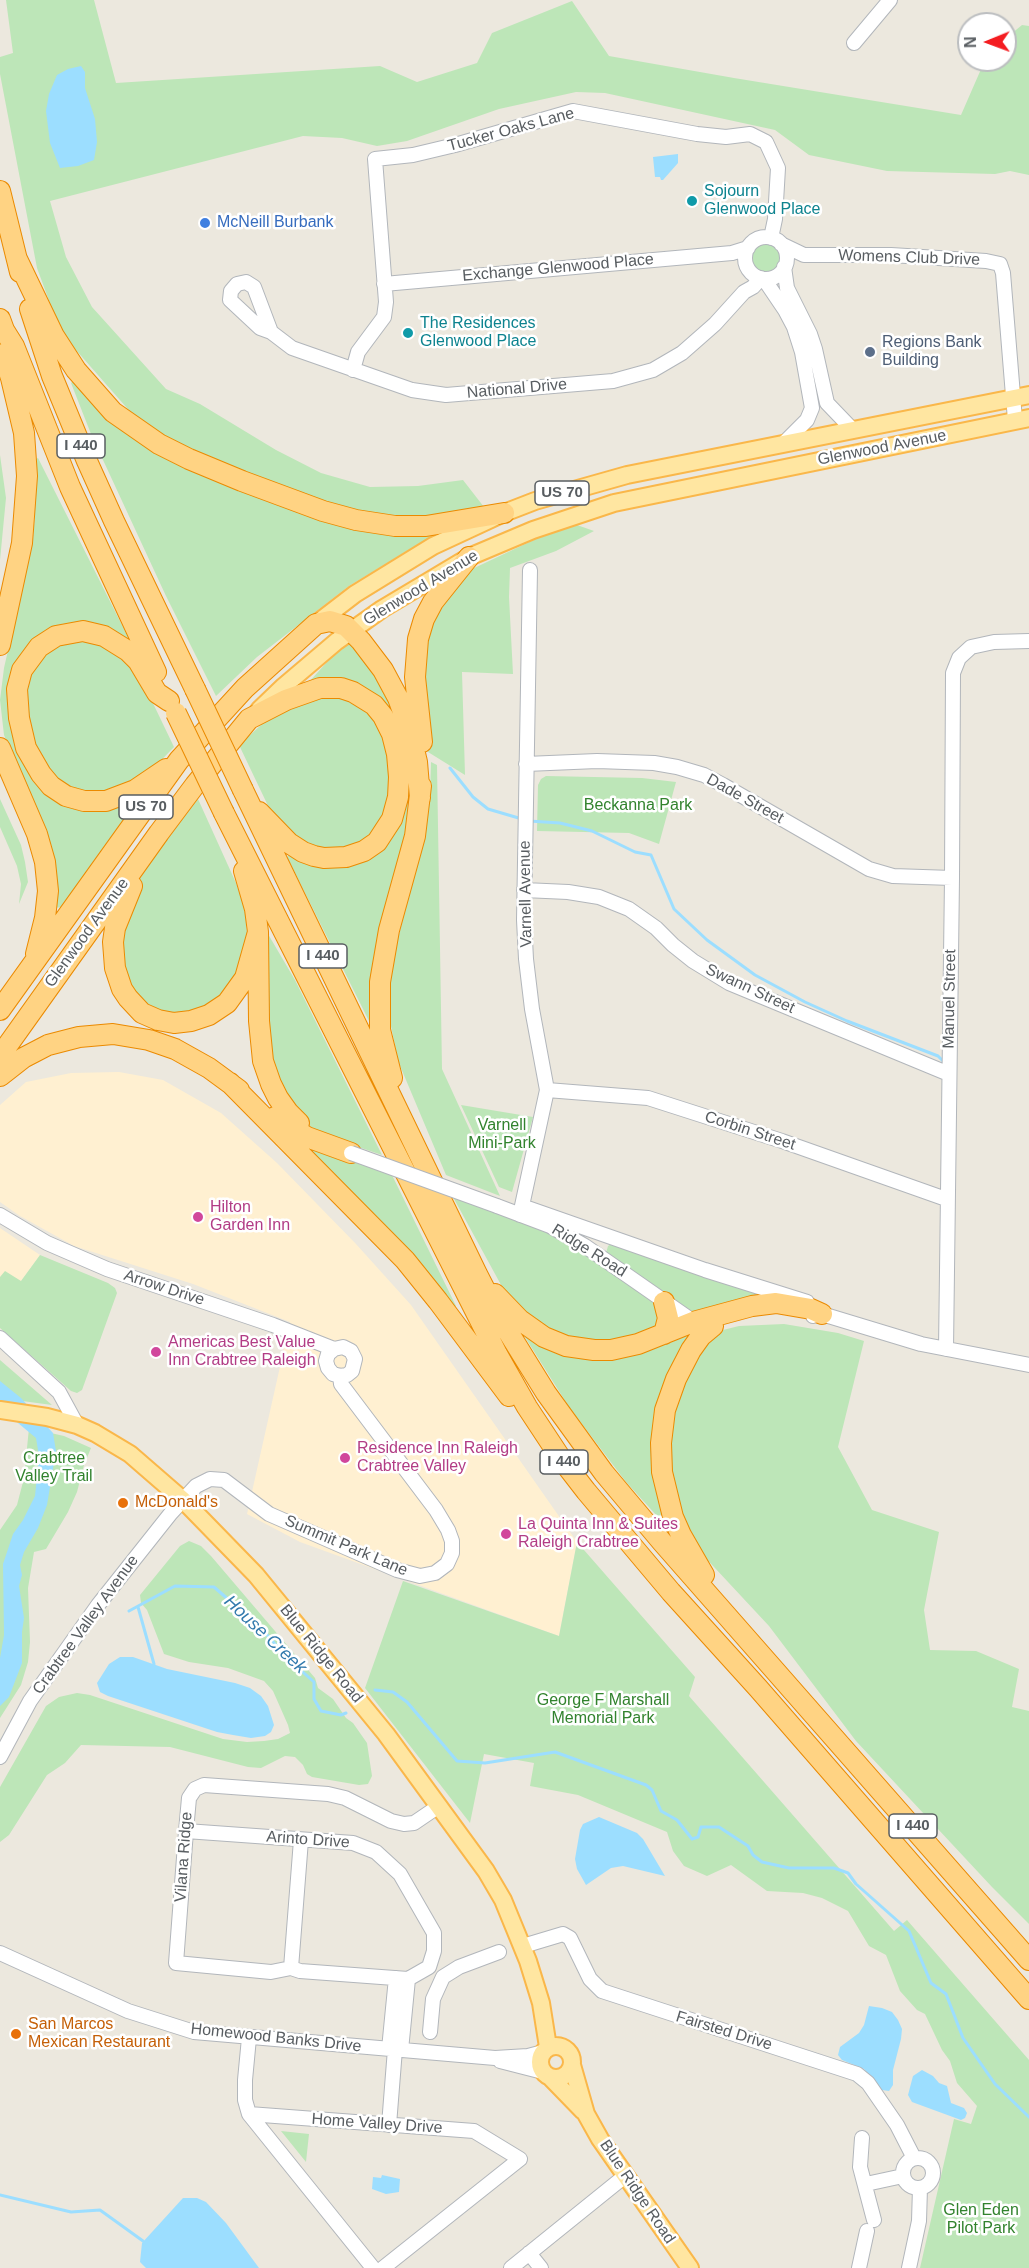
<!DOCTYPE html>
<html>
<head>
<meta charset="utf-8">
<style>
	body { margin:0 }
	#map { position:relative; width:1029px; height:2268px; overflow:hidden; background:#ece8de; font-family:Helvetica,sans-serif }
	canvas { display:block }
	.north { position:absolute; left:957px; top:12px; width:60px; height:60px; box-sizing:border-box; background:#fff; border:2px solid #bcbec0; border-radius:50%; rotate:269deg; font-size:16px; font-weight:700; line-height:24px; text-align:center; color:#585d61 }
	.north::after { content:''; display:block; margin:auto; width:21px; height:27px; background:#f41d21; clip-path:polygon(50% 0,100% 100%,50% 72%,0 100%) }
</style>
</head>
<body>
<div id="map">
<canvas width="1029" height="2268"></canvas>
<div class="north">N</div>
</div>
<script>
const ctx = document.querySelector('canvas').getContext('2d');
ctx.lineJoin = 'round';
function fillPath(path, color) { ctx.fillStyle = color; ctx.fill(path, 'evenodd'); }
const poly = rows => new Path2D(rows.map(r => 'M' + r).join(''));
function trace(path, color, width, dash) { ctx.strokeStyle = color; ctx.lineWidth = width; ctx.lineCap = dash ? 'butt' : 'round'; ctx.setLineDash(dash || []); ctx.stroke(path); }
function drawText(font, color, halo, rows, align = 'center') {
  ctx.font = font + ' Helvetica,sans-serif'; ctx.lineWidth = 5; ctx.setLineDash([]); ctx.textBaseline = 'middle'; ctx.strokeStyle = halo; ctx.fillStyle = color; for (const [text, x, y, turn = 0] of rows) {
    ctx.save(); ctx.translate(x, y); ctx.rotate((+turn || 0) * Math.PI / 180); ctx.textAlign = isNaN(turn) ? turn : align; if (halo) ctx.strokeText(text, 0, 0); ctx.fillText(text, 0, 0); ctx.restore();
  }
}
fillPath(poly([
	[119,1072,163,1080,221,1113,277,1163,356,1244,411,1305,577,1542,559,1636,300,1542,247,1514,290,1322,193,1284,74,1246,20,1216,0,1202,0,1105,26,1082,71,1073],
	[0,1228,40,1255,0,1310]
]), '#fff0d1');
fillPath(poly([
	[6,0,94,0,116,83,380,66,417,82,477,63,492,33,572,1,609,56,734,78,961,115,985,60,1005,60,1005,39,1022,25,1029,26,1029,175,1010,171,995,174,887,171,809,155,775,130,605,93,576,92,499,109,407,141,377,146,342,138,303,136,50,201,66,257,92,307,166,389,200,404,276,450,321,473,370,487,418,486,463,480,484,507,413,520,321,504,184,449,141,424,61,333,37,268,0,74,0,57,13,53],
	'750 259a16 16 0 1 1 32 0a16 16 0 1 1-32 0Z',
	[75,379,191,465,435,534,349,586,257,657,216,696,166,596,91,434,71,383],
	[0,455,6,498,0,560],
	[38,458,129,639,127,641,77,625,13,681,52,795,140,796,61,907,56,908,23,781,4,735,0,700,4,668,33,540,35,513,34,460],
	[577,525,594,531,556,551,510,568,509,597,513,674,462,672,465,775,428,752,421,691,421,642,439,600,470,570,540,537],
	[74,637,104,642,138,672,174,747,144,778,116,794,77,795,46,774,24,725,22,687,38,655],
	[347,640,378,677,393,705,412,787,410,813,372,1020,369,1021,287,857,292,852,342,864,400,812,378,704,308,683],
	[316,694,351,699,366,709,380,727,392,765,386,819,375,835,350,851,307,847,271,812,239,745,271,716],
	[431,762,437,765,442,1069,500,1196,446,1175,398,1061,391,1026,391,965,422,845,430,796],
	[546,776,642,778,676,782,659,844,629,833,537,831,538,785,541,779],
	[0,799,21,845,25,862,28,882,19,904,21,884,17,866,0,827],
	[198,799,236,883,245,908,247,933,245,957,237,981,220,1002,183,1018,141,1006,119,970,117,955,137,883,157,853],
	[264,934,268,934,295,980,382,1155,323,1135,311,1127,297,1116,270,1071],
	[461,1105,533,1117,512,1192,499,1187],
	[300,1142,392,1175,456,1306,452,1308],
	[453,1197,526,1221,556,1234,635,1286,659,1307,658,1329,614,1344,562,1341,512,1305],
	[611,1244,773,1296,695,1319,606,1253,608,1246],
	[40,1255,108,1283,115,1288,117,1293,82,1390,77,1393,71,1391,0,1328,0,1277,5,1271,21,1281],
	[784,1324,838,1333,864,1341,838,1447,872,1510,939,1532,924,1610,930,1650,976,1651,1019,1669,1012,1707,1029,1711,1029,1924,992,1887,856,1741,769,1626,701,1553,686,1528,667,1462,669,1429,683,1377,715,1332,739,1326],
	[692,1328,696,1336,672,1376,665,1511,658,1517,626,1482,569,1407,523,1334,526,1332,576,1354],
	[0,1360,52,1405,0,1398],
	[29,1428,64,1436,91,1448,84,1465,77,1492,68,1512,46,1549,34,1552,28,1588,30,1642,28,1662,21,1685,0,1718,0,1530,17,1505,24,1478],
	[189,1541,201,1546,211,1556,315,1678,318,1688,333,1699,346,1718,353,1723,367,1743,372,1776,368,1784,359,1785,312,1777,307,1774,303,1765,295,1757,285,1756,261,1768,248,1767,170,1747,81,1745,65,1763,47,1775,9,1835,0,1842,0,1787,46,1706,59,1697,77,1693,90,1695,223,1739,247,1742,264,1741,278,1739,290,1733,288,1725,273,1691,264,1681,228,1668,189,1662,164,1654,147,1610,141,1603,140,1595,180,1546],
	[577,1542,695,1677,689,1696,894,1931,907,1920,1029,2060,1029,2268,920,2268,954,2119,971,2124,977,2106,957,2083,950,2061,942,2050,925,2014,917,2010,900,1991,886,1955,869,1946,848,1911,822,1898,803,1893,767,1891,731,1865,707,1876,684,1866,673,1851,667,1832,578,1795,530,1786,534,1763,484,1754,470,1823,365,1688,403,1581,559,1636],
	[281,2131,309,2134,306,2162]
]), '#bde6b8');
fillPath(poly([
	[81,66,85,72,85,88,95,119,97,142,94,160,78,166,60,168,50,143,46,111,49,94,57,75,68,69],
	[678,154,678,163,663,180,661,180,660,177,655,177,653,157],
	[0,1381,21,1398,53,1433,56,1451,47,1505,38,1528,24,1552,20,1565,22,1575,19,1586,24,1618,22,1632,22,1663,9,1697,0,1706,0,1658,4,1635,3,1564,13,1534,23,1520,35,1496,39,1456,36,1438,0,1408],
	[120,1657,133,1657,167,1669,235,1683,250,1688,261,1696,268,1706,274,1725,271,1732,265,1736,251,1738,233,1735,217,1732,108,1696,100,1692,97,1683,109,1664],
	[599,1817,637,1833,643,1839,665,1876,623,1866,611,1868,586,1885,577,1869,575,1859,580,1830,583,1824],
	[869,2006,882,2008,892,2012,898,2020,902,2029,901,2039,893,2070,893,2085,889,2091,882,2090,864,2069,842,2060,838,2055,840,2047,859,2033,864,2025],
	[922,2070,933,2076,939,2083,947,2086,951,2103,964,2108,967,2113,965,2118,961,2120,912,2102,908,2095,913,2076],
	[382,2175,400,2179,399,2192,386,2194,372,2189,373,2177,381,2178],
	[183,2198,197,2198,206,2202,226,2223,259,2268,146,2268,140,2262,142,2243]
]), '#9cdeff');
trace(poly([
	[450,768,473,797,488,809,522,819],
	[529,821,560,823,592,831,635,852,651,855,674,909,707,940,755,975,805,1002,847,1021,938,1056,943,1061],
	[138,1607,154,1664],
	[129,1611,175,1586,214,1587,262,1629,287,1658,314,1682,314,1699,321,1711,341,1715,346,1713],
	[375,1690,393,1692,407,1702,457,1761,485,1763,555,1752,646,1785,652,1790,661,1811,677,1820,692,1839,698,1837,701,1827,719,1827,748,1846,753,1855,762,1862,789,1868,834,1868,848,1873,856,1884,909,1931,931,1983,946,1994,963,2038,995,2084,1029,2117],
	[0,2195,71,2212,100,2210,143,2241]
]), '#9cdeff', 3);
const minor = poly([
	[854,43,890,0],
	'745 258a21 21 0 1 1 42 0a21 21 0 1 1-42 0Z',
	[781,244,804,255,891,255,986,261,1000,264,1003,273,1015,420],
	[784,267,787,288,810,334,815,349,827,403,852,429],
	[764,279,785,310,794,327,802,352,812,408,807,420,783,444],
	[384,284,732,253,748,248],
	[271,332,254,287,246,282,237,284,231,291,230,300,260,328,271,332,292,348,412,390,446,395,613,381,653,370,682,353,715,324,744,292,753,287,761,278],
	[353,370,358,352,384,317,386,302,375,159,413,155,455,145,573,111,697,134,726,137,750,134,766,142,778,168,775,219,771,238],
	[526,764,597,761,654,763,677,767,704,775,723,785,869,869,893,876,952,878],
	[524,890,568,892,599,897,629,909,656,928,673,945,693,961,729,983,949,1074],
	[547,1090,648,1098,782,1141,946,1199],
	[497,1206,550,1226,585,1246,697,1324],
	[522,1206,705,1270,807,1302],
	[0,1215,47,1243,107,1269,273,1325,334,1349,343,1347,351,1351,355,1359,352,1371,347,1375,340,1376,333,1374,328,1368,326,1361,328,1354,334,1349],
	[520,1215,547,1090,532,1009,526,959,524,920,530,570],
	[813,1316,822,1314,921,1344,1029,1365],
	[0,1338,59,1392,77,1425],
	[946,1349,952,878,953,673,959,658,971,647,994,642,1029,641],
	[0,1757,30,1701,98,1605,171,1513,196,1486,210,1479,224,1480,269,1514,397,1570,420,1576,435,1573,447,1564,452,1553,452,1541,448,1530,436,1510,341,1384,340,1376],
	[186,1831,353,1843,376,1852,400,1874,434,1933,434,1951,429,1967,408,1979,300,1971,291,1968,271,1972,176,1963,177,1950,186,1831,189,1798,195,1789,204,1785,328,1794,345,1798,391,1821,404,1824,414,1823,439,1806],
	[523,1946,563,1934,570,1938,590,1979,602,1991,857,2074,868,2083,897,2125,914,2158],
	[0,1953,128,2011,194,2032,495,2058,528,2056,543,2052],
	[291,1968,301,1840],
	[430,2032,433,1999,443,1977,459,1967,499,1952],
	[389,2049,396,1978],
	[401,2050,408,1979],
	[500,2061,543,2072],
	[249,2114,245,2100,245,2080,249,2038],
	[389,2125,395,2049],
	[862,2138,860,2167,874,2220],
	'903 2173a15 15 0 1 1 30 0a15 15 0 1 1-30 0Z',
	[866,2184,903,2176],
	[529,2253,541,2268],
	[373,2268,249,2114,474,2131,520,2159,383,2268],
	[511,2268,625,2176],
	[859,2268,867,2231],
	[909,2268,919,2221,920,2188]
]);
const major = poly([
	[316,624,355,594,433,546,504,513,535,501,627,475,1029,395],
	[259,710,284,686,337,641,382,609,469,557,533,530,614,503,1029,418],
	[0,1410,47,1417,77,1425,95,1433,130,1454,183,1500,256,1575,386,1734,486,1871,503,1900,528,1961,541,2003,548,2047],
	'540 2062a16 16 0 1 1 32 0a16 16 0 1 1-32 0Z',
	[572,2065,586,2114,600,2139,690,2268],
	[550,2077,583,2111]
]);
const highway = poly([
	[0,191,20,272],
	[17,259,54,336,76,370,113,412,159,444,189,459,242,481,323,511,356,520,395,526,426,526,504,513],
	[30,309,52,376,87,461,114,521,195,689],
	[0,319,4,330,14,346,70,487,156,672],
	[0,645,22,543,27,476,24,433,11,378,3,354],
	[422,742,415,677,418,639,424,619,433,602,469,557],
	[0,748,37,834,45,862,48,891,45,918,36,954],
	[166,769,135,790,106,801,84,801,66,796,51,786,41,774,26,748,19,718,17,689,22,670,39,647,56,636,83,631,104,636,128,651,138,661,157,693,169,701],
	[243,790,477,1274,499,1317,546,1393,604,1473,662,1542,1029,1960],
	[224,813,497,1354,527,1407,562,1460,586,1491,671,1592,758,1688,1029,1999],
	[244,871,255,909,258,932,259,1021,263,1061,271,1084,278,1098,288,1112,299,1123],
	[132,886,115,928,113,942,115,968,122,989,128,998,142,1013,158,1020,174,1023,191,1021,209,1015,227,1003,245,978,258,932],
	[0,1010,179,760,245,688,316,624,330,621,346,626,361,641,383,670,398,698,409,728,417,762,420,798],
	[0,1056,159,833,195,785,249,719,286,700,320,688,341,688,353,692,374,705,383,716,392,734,397,754,399,777,398,797,392,819,377,842,364,851,346,857,324,858,314,856,303,852,289,843,259,812],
	[0,1076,23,1058,48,1045,79,1037,113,1034,149,1040,175,1049,209,1068,239,1090],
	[392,1078,380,1030,380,982,389,930,415,836,421,786],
	[230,1083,405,1260,438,1301,509,1396],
	[275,1117,307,1137,351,1153],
	[495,1294,520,1320,544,1337,566,1346,594,1350,611,1350,638,1344,693,1322,752,1306,776,1303,811,1309,822,1314],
	[664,1334,668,1318,664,1302],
	[704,1575,681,1535,673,1517,662,1472,661,1443,665,1410,676,1379,691,1350,701,1336,713,1326]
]);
trace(minor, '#b2b6bb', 16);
trace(major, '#fab74a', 20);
trace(highway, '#eb8a00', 22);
trace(minor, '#fff', 14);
trace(major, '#ffe6a1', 16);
trace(highway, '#ffd383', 20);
const minorBridge = poly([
	[351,1153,497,1206]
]);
const highwayBridge = poly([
	[195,689,243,790],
	[176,713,224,813]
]);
trace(minorBridge, '#b2b6bb', 16, []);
trace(highwayBridge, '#eb8a00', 22, []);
trace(minorBridge, '#fff', 14);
trace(highwayBridge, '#ffd383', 20);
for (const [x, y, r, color] of [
	[692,201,6,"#0f9aa8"],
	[205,223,6,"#3f7fe0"],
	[408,333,6,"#0f9aa8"],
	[870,352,6,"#5c6f8a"],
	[198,1217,6,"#d1479c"],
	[156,1352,6,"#d1479c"],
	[345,1458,6,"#d1479c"],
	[123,1503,6,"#e8710a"],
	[506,1534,6,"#d1479c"],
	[16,2034,6,"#e8710a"]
]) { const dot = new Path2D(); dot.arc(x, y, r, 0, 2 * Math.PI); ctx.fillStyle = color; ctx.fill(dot); trace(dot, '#fff', 2); }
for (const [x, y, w] of [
	[81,446,48],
	[562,493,54],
	[146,807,54],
	[323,956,48],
	[564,1462,48],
	[913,1826,48]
]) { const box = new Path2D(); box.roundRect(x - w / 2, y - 12, w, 24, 4.5); ctx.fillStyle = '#fff'; ctx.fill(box); trace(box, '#585d61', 1.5); }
drawText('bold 15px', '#585d61', null, [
	["I 440",81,446],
	["US 70",562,493],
	["US 70",146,807],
	["I 440",323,956],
	["I 440",564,1462],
	["I 440",913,1826]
]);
drawText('16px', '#585d61', '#fff', [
	["Tucker Oaks Lane",511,130,-15],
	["Womens Club Drive",909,258,2],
	["Exchange Glenwood Place",558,268,-5],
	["National Drive",517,389,-5],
	["Glenwood Avenue",882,448,-11],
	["Glenwood Avenue",421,588,-31],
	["Dade Street",745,799,29],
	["Varnell Avenue",526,894,-91],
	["Glenwood Avenue",87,933,-54],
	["Swann Street",750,989,25],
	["Manuel Street",950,999,-89],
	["Corbin Street",750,1131,18],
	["Ridge Road",589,1251,32],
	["Arrow Drive",164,1288,18],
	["Summit Park Lane",346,1546,23],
	["Crabtree Valley Avenue",86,1625,-54],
	["Blue Ridge Road",321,1654,51],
	["Arinto Drive",308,1840,4],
	["Vilana Ridge",184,1857,-86],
	["Fairsted Drive",724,2031,17],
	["Homewood Banks Drive",276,2038,6],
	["Home Valley Drive",377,2124,4],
	["Blue Ridge Road",637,2192,56]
]);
drawText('16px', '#0d838f', '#fff', [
	["Sojourn",704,192],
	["Glenwood Place",704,210],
	["The Residences",420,324],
	["Glenwood Place",420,342]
], 'left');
drawText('16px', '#366cbe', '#fff', [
	["McNeill Burbank",217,223]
], 'left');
drawText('16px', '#4e5e75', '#fff', [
	["Regions Bank",882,343],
	["Building",882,361]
], 'left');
drawText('16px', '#32832e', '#fff', [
	["Beckanna Park",638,806],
	["Varnell",502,1126],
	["Mini-Park",502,1144],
	["Crabtree",54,1459],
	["Valley Trail",54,1477],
	["George F Marshall",603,1701],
	["Memorial Park",603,1719],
	["Glen Eden",981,2211],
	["Pilot Park",981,2229]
]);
drawText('16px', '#b23c85', '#fff', [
	["Hilton",210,1208],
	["Garden Inn",210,1226],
	["Americas Best Value",168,1343],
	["Inn Crabtree Raleigh",168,1361],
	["Residence Inn Raleigh",357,1449],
	["Crabtree Valley",357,1467],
	["La Quinta Inn & Suites",518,1525],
	["Raleigh Crabtree",518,1543]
], 'left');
drawText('16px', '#c56008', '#fff', [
	["McDonald's",135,1503],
	["San Marcos",28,2025],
	["Mexican Restaurant",28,2043]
], 'left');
drawText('italic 18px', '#327aad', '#fff', [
	["House Creek",265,1635,43]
]);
</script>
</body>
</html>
